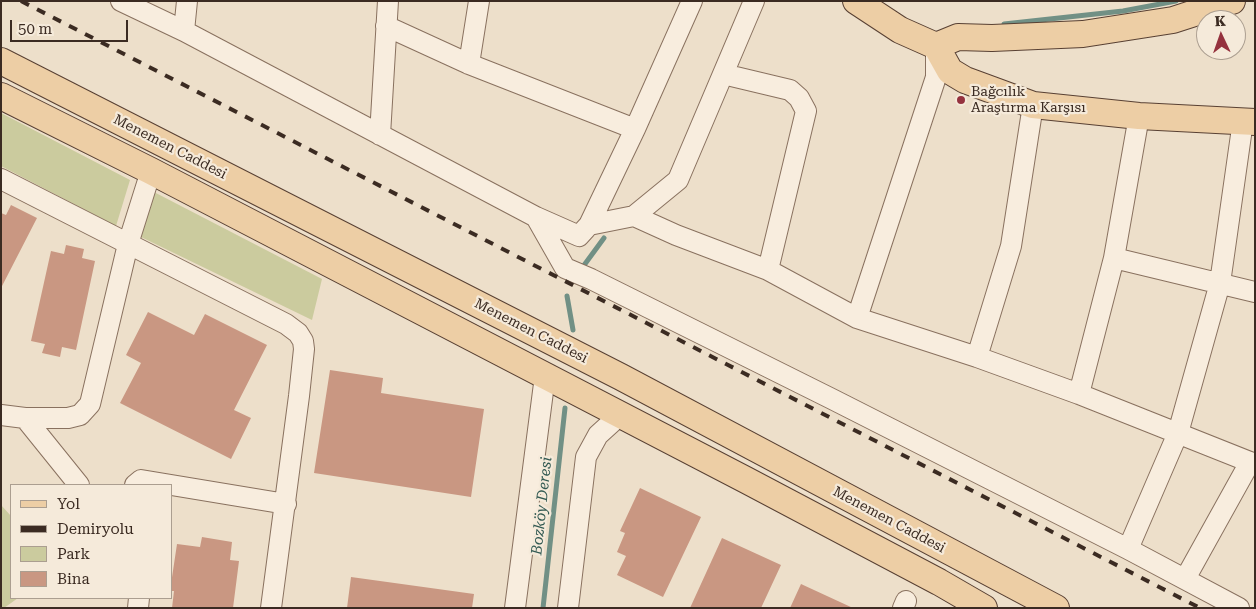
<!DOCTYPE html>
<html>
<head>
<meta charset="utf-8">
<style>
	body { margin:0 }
	#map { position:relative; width:1256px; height:609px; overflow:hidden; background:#eddfca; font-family:"Roboto Serif",serif }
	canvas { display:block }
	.frame { position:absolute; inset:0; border:2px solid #3b2b22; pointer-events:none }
	.legend { position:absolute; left:10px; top:484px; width:162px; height:115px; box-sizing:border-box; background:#f5eada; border:1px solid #ab9e90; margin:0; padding:6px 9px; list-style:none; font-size:15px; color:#3b2b22 }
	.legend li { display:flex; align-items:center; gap:10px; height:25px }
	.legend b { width:25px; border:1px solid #ab9e90 }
	.north { position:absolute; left:1196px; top:10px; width:50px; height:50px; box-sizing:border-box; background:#f5eada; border:1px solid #ab9e90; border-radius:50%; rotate:357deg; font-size:14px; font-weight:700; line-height:20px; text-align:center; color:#3b2b22 }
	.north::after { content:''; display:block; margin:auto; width:18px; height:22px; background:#95323e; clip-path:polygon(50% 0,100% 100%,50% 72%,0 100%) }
	.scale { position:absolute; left:10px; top:20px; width:118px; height:22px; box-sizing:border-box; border:2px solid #3b2b22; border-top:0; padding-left:6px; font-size:15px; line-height:18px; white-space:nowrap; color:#3b2b22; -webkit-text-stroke:4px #f5eada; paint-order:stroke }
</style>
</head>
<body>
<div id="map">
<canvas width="1256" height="609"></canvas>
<div class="frame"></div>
<ul class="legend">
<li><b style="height:6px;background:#edcea5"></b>Yol</li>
<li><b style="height:6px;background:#3b2b22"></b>Demiryolu</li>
<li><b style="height:14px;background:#cbcb9e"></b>Park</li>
<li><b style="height:14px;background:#c99782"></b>Bina</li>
</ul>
<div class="north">K</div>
<div class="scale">50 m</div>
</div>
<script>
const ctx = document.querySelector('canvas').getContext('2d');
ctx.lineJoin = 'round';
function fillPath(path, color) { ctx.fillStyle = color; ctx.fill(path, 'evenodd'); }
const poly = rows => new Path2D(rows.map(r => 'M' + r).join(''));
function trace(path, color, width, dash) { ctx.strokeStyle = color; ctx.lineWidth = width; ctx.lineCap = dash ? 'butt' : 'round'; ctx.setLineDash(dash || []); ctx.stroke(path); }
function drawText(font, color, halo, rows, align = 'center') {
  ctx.font = font + ' "Roboto Serif",serif'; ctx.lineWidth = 4.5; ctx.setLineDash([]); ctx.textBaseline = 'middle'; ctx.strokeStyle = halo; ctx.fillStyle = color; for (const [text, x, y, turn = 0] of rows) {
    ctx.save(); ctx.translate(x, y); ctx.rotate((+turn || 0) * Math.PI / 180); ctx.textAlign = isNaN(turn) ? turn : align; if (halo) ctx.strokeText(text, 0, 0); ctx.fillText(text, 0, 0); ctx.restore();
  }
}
fillPath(poly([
	[1,113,130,180,116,226,1,166],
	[152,191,322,279,312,320,141,237],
	[1,505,11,516,11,598,18,598,4,608,1,608]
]), '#cbcb9e');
trace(poly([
	[1004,24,1123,11,1176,1],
	[582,268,604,238],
	[567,296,573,330],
	[543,608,565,408]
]), '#719085', 5);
fillPath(poly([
	[11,205,37,218,1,288,1,213,6,215],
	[66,245,84,249,82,258,95,261,76,350,62,347,60,357,42,353,45,344,31,341,51,251,64,254],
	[148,312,194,335,205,314,267,345,234,410,251,418,231,459,120,403,141,363,126,355],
	[330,370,383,378,381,393,484,409,471,497,314,473],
	[640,488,701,517,663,597,617,575,626,556,617,552,625,533,620,531],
	[202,537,232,542,230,560,239,561,233,608,172,608,174,591,171,591,171,584,177,544,200,547],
	[722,538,781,565,761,608,690,608],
	[351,577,474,594,472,608,347,608],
	[801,584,853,608,790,608]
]), '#c99782');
const minor = poly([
	[121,1,184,31,536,217,565,268,591,279,832,399,1128,549,1239,608],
	[386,26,469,64,635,129],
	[184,31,187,1],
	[469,64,479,1],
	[723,74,790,90,799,98,806,111,768,270],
	[380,135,388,1],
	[1,179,286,324,298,333,303,341,304,349,299,396,271,608],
	[634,216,678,180,754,1],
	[536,217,579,236,589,225,635,129,692,1],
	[589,225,634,216,676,235,768,270,857,318,977,357,1079,394,1255,464],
	[1114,258,1255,292],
	[857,318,936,77,936,46],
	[977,357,1011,246,1033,105],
	[1079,394,1114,258,1139,116],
	[1,415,25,418,68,418,80,415,90,404,128,244,151,171],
	[25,418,79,485],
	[135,485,141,480,286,504],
	[1128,549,1178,433,1220,283,1243,121],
	[1185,579,1250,462],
	[138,608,139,598],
	[515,608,545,376],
	[568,608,586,457,598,435,620,415],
	[903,608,906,601]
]);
const major = poly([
	[856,1,900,30,936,46],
	[936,46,950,71,965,80,1033,105,1139,116,1255,122],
	[936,46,958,37,992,38,1083,34,1173,20,1232,1],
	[1,61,621,377,1056,608],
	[1,96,151,171,746,480,939,582,984,608]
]);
trace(minor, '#89715f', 22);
trace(major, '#584033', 28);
trace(minor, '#f8edde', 20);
trace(major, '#edcea5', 26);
trace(poly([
	[21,1,1200,608]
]), '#3b2b22', 4, [9, 9]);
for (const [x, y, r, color] of [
	[961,100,5,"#95323e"]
]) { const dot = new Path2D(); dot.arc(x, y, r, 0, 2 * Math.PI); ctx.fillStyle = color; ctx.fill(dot); trace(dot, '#f5eada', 2); }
drawText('14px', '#3b2b22', '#f5eada', [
	["Bağcılık",971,92],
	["Araştırma Karşısı",971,108]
], 'left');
drawText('14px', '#3b2b22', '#f5eada', [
	["Menemen Caddesi",170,147,27],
	["Menemen Caddesi",531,331,27],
	["Menemen Caddesi",889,520,28]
]);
drawText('italic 15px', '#325952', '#f5eada', [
	["Bozköy Deresi",542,506,-84]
]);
</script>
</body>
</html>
